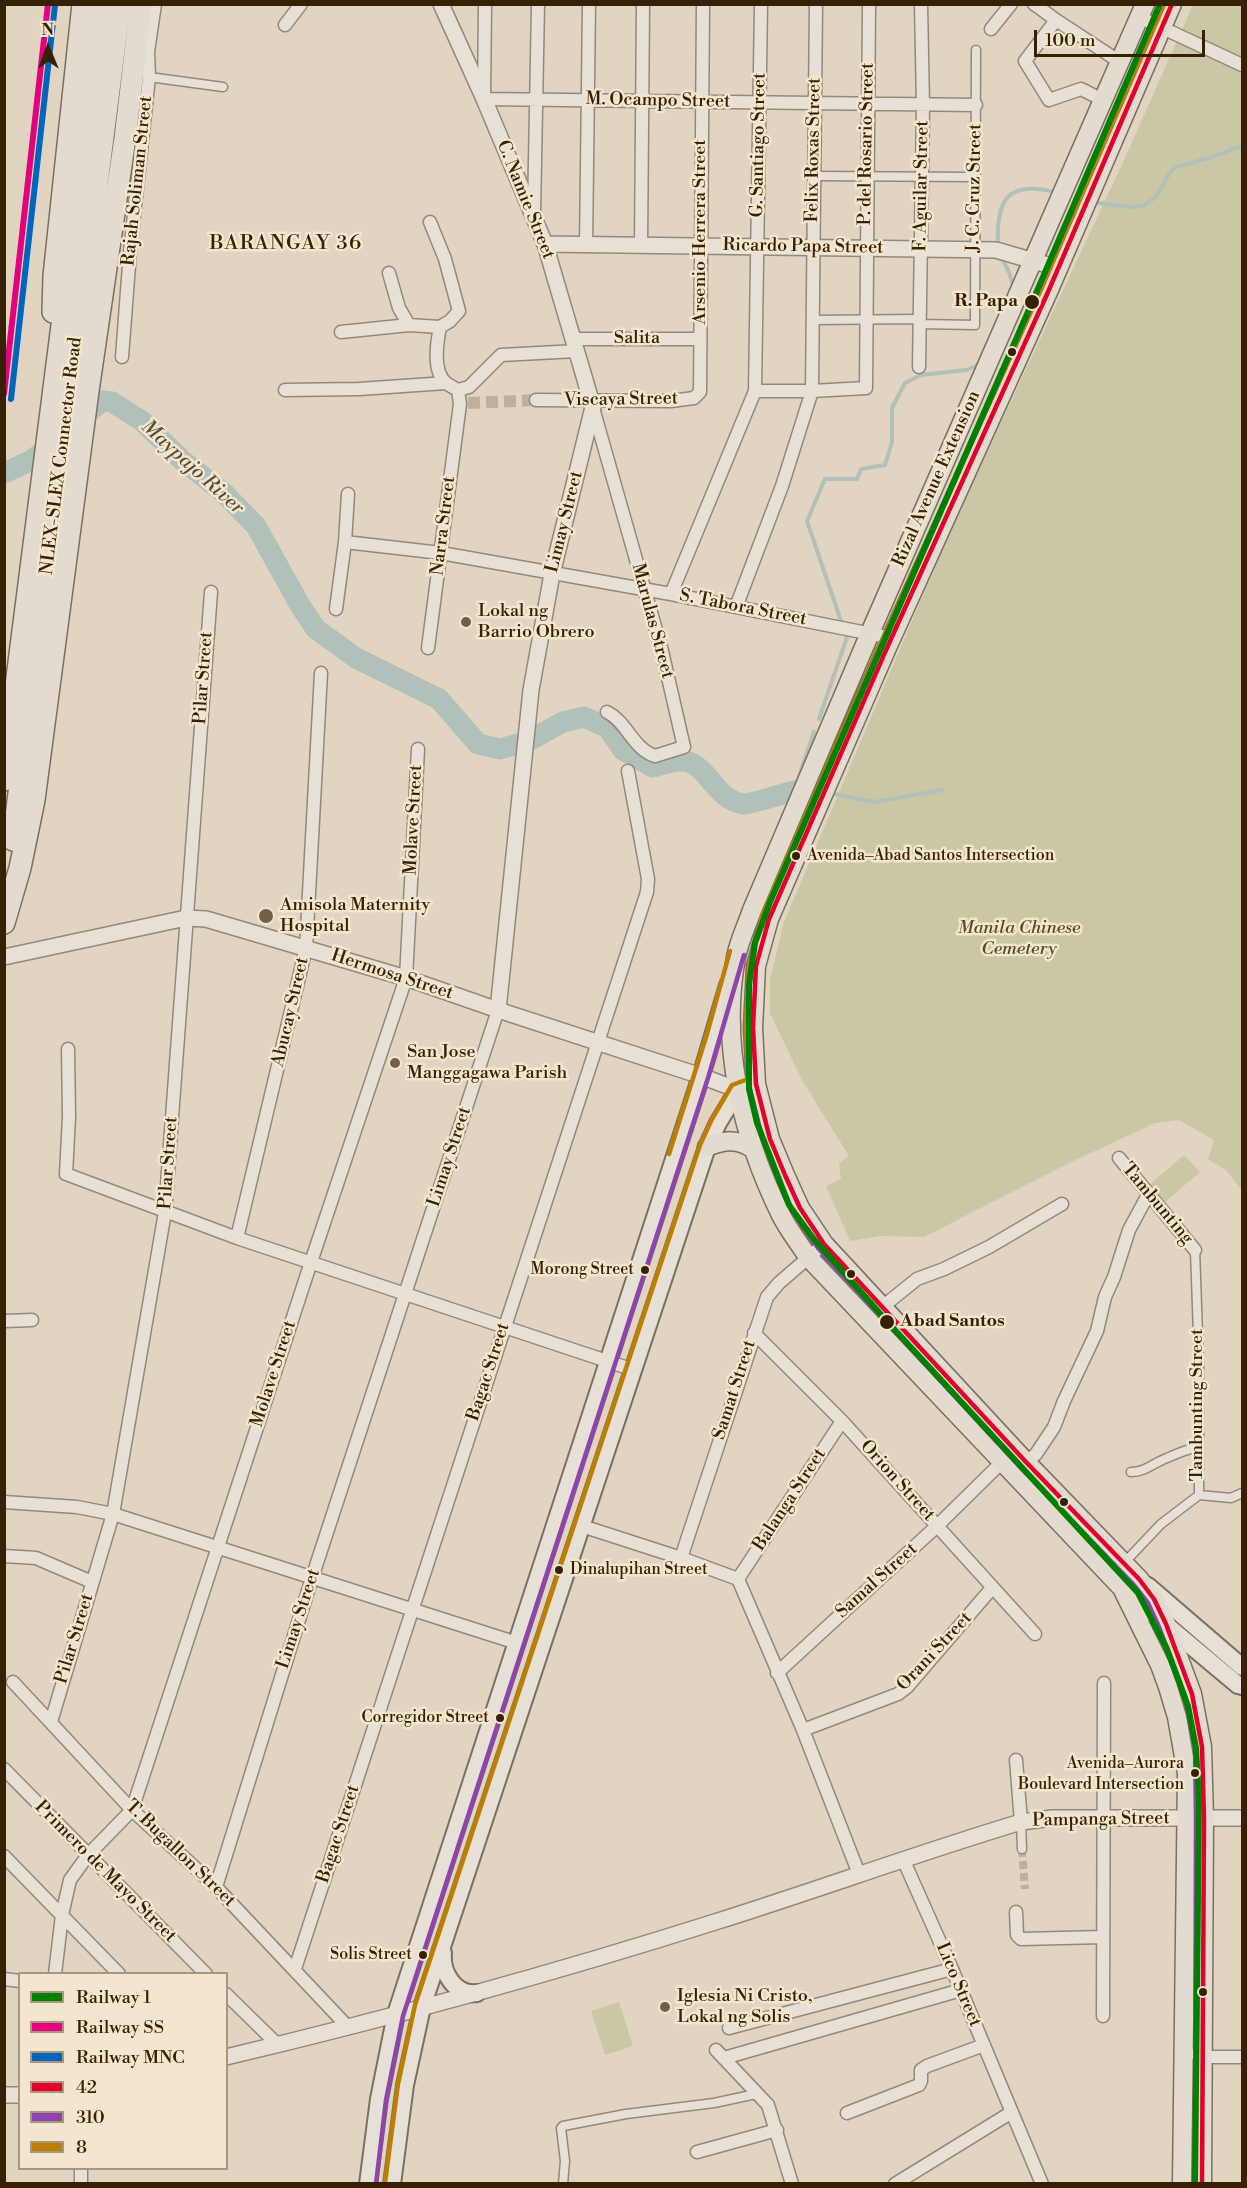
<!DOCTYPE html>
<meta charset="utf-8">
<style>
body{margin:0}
#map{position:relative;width:1247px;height:2188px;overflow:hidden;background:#e1d4c1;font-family:"Libre Bodoni",serif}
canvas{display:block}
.frame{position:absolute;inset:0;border:6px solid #362203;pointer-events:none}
.legend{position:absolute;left:18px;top:1972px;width:210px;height:198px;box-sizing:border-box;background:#f4e5ce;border:2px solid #a8977d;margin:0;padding:8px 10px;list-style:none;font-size:18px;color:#362203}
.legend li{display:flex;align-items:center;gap:12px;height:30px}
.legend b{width:30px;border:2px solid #a8977d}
.north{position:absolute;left:18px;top:18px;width:60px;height:60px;-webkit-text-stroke:4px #f4e5ce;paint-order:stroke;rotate:359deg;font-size:16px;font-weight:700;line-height:24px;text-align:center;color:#362203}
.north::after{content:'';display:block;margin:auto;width:21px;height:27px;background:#362203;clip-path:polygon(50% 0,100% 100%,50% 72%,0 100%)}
.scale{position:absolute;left:1034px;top:30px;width:171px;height:27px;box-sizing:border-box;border:3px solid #362203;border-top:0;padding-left:8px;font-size:18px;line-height:21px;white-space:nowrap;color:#362203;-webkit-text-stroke:4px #f4e5ce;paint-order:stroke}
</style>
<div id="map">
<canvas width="1247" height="2188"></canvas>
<div class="frame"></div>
<ul class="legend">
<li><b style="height:8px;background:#008000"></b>Railway 1</li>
<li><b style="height:8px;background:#e5007d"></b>Railway SS</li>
<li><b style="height:8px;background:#0065bd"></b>Railway MNC</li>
<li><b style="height:8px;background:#e4002b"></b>42</li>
<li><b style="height:8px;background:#8e44ad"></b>310</li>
<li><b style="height:8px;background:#bd7e01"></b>8</li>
</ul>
<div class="north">N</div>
<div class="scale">100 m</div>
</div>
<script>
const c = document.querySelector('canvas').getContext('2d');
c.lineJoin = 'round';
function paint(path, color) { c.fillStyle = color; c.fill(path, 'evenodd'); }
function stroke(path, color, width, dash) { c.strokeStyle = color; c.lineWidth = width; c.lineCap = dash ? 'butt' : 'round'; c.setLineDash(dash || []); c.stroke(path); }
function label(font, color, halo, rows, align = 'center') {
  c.font = font + ' "Libre Bodoni",serif'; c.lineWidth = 5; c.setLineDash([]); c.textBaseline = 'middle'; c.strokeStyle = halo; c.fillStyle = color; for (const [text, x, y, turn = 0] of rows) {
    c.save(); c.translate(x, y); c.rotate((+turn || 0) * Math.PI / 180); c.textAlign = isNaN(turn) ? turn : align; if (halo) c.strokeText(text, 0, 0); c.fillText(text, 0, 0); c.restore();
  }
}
const green = new Path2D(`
 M1193 5H1242V1191L1227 1171 1208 1159 1214 1140 1179 1120 1155 1123 1063 1166 924 1237 881 1236 850 1241 826 1186 841 1179 839 1163 849 1156 802 1080 770 1013V980L784 922 951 529 1125 158Z
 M1184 1155 1200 1172 1163 1204 1147 1187Z
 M619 2002 633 2046 605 2055 591 2011Z`);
const stream = new Path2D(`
 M1098 203 1131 207 1143 206 1156 197 1169 174 1176 167 1212 157 1242 146
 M998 245C996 200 1007 180 1055 192
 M1001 257 1009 272 1013 285
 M842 624 807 521 825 479H857L861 469 885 465 892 442V408L905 383 921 375 966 370 976 366 979 363
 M819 719 847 637 845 631
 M796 785 814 732
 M835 794 874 802 943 790`);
const river = new Path2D(`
 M4 473 30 461 54 444 75 423 102 401 112 402 142 421 183 461 223 492 256 526 301 607 316 629 356 658 439 699 478 744 500 749 521 743
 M530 740 563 722 584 717 608 728 623 750 653 767C663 764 674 760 685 761 708 765 716 801 744 804 752 804 784 793 794 791`);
const pedestrianTunnel = new Path2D(`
 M1022 1849 1025 1889`);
const minorTunnel = new Path2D(`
 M468 403 536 400`);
const pedestrian = new Path2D(`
 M149 77 223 87
 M814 176 975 177
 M813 320 920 319
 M920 324 975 325 976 50
 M1131 1472C1146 1472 1153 1463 1167 1458 1178 1453 1188 1449 1199 1447
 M1199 1495 1231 1498 1242 1493
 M1124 1563 1161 1524 1199 1495V1363L1195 1250
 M1021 1822 1022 1849
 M563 2184 565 2161 561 2128 563 2126 626 2114 714 2103 756 2094`);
const minor = new Path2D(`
 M485 4 484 99 976 105
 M1034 4 1056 20
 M1139 17 1242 65
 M285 25 301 4
 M991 29 1011 4
 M1103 100 1081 89 1049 100 1025 61 1056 20 1120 62
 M534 213 538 4
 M586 245 589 4
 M641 246 643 4
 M389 273 399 308 409 325
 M341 332 409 325 440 327 450 321 459 311 445 259 430 222
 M573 339H700
 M122 357 130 252 149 77 148 52 155 4
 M919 367 923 105 921 4
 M285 390 359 389 446 383
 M458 390 469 387 501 355 577 351
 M755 391H812L866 388 869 4
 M536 400 671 401 694 398 700 392 703 4
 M593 408 662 651 684 747 655 756C633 749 627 722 607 712
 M345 542 441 553 671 594 892 638
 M671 594 755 391 761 4
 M736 607 782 486 812 391 816 4
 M336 609 345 542 348 494
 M428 648 460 404 458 390C454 388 449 385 446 383 432 371 437 342 440 327
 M68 1049 69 1117 66 1174 237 1238 634 1370
 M1119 1158 1195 1250
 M237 1238 306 948 321 673
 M881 1308 917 1279 944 1269 989 1247 1062 1204
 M4 1321 32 1320
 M754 1333 842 1421 1035 1634
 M1022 1466 1036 1454 1054 1427 1064 1401 1097 1331 1105 1297 1114 1277 1129 1230 1149 1193
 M4 1502 77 1507 113 1514 517 1643
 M582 1526 681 1558 738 1579 803 1730 859 1874
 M4 1556 36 1558 92 1582
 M681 1558 767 1297 779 1283 824 1244
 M738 1579 842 1421
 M777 1673 937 1526 1001 1463
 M13 1682 132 1810 216 1887 347 2026
 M51 1722 113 1514 165 1212 211 592
 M803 1730 898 1694 907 1687 992 1588
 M1016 1760 1021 1822
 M4 1769 206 1974
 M4 1856 119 1974
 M903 1859 952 1969 1042 2184
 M216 1887 312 1578 498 1010
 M1016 1912 1017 1935 1021 1939 1103 1937
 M295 1969 647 892 648 879 628 771
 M55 1974 62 1915 70 1880 88 1855 132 1810 311 1262 406 978 418 749
 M4 1979 20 1981
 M226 1994 278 2045
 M1103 2016 1104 1683
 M729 2028 952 1969
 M716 2050 768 2105 792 2184
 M1196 2054 1204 2057H1242
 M724 2058 961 1990
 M847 2113 919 2085 921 2081V2070L927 2066 984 2045
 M697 2152 777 2130
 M81 2184V2168
 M895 2184 1012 2112`);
const tertiary = new Path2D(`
 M441 4 484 99 545 244 593 407 552 574 531 690 498 1010
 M545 244 996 250 1058 268
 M4 957 186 918 206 919 406 978 498 1010 701 1076 738 1090
 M226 2057C391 2018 554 1973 715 1922 817 1890 918 1853 1021 1822L1052 1818H1242
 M4 2095H20`);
const secondary = new Path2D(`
 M1148 1586 1242 1667
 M1122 1588 1238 1685 1242 1686
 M443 1953C441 1972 455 1996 477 1993
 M368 2184 379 2099 396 2014 701 1076 728 985
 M392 2184 405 2085 422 2007 707 1147 718 1123 738 1090 756 1084`);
const primary = new Path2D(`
 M1145 4 870 633 752 910C747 925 739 941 736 957 720 1045 742 1136 781 1215 788 1229 799 1243 808 1257L1122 1588 1160 1665 1168 1687 1177 1717 1187 1774 1182 2184
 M1172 4 1048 292 886 650 769 919 756 966 753 1028 756 1084 770 1139 785 1175 800 1208 824 1244 1026 1462 1139 1579 1154 1599 1166 1624 1192 1694 1202 1747 1204 1818 1202 2184
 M707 1147C724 1140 739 1138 754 1150`);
const motorway = new Path2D(`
 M53 312 54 276 83 4
 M4 780 103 4
 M13 840 120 4
 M4 923 20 868 34 800 88 391 125 138 141 4`);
const bus1 = new Path2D(`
 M1172 4 1048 292 886 650 769 919 756 966 753 1028 756 1084 770 1139 785 1175 800 1208 824 1244 1026 1462 1139 1579 1154 1599 1166 1624 1192 1694 1202 1747 1204 1818 1202 2184`);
const bus2 = new Path2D(`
 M1164 4 1041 289 879 647 762 917 749 966 746 1028 749 1085 763 1141 778 1178 793 1212 818 1248 1020 1467 1133 1584 1148 1603 1159 1627 1185 1696 1195 1748 1196 1818 1195 2184
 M376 2184 386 2100 403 2016 708 1078 744 955`);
const bus3 = new Path2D(`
 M669 1154 707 1034 730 951
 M385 2183 398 2084 415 2005 700 1145 712 1119 732 1085 748 1079 746 1028 749 966 762 916 879 647 1041 289 1164 4`);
const rail1 = new Path2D(`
 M1160 4 1031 305 770 902 755 943 749 985V1089L757 1123 789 1205 813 1238 893 1328 1138 1593 1167 1649 1188 1706 1196 1748 1199 1799 1195 2184`);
const rail2 = new Path2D(`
 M4 394 48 4`);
const rail3 = new Path2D(`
 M11 399 55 5`);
const markers = [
 [1032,302,8,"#362203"],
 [1012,352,5,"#362203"],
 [466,622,6,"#726046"],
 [796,856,5,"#362203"],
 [266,916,8,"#726046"],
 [395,1063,6,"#726046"],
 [645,1270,5,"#362203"],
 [851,1274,5,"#362203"],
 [887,1322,8,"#362203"],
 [1064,1502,5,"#362203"],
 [559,1570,5,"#362203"],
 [500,1718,5,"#362203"],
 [1195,1773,5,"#362203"],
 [423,1955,5,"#362203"],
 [1203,1992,5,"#362203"],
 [665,2007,6,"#726046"]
];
const busNames = [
 ["Avenida–Abad Santos Intersection",807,856,"left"],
 ["Morong Street",634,1270],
 ["Dinalupihan Street",570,1570,"left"],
 ["Corregidor Street",489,1718],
 ["Avenida–Aurora",1184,1764],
 ["Boulevard Intersection",1184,1785],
 ["Solis Street",412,1955]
];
const streetNames = [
 ["M. Ocampo Street",658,101,1],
 ["P. del Rosario Street",867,144,-89],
 ["G. Santiago Street",759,145,-89],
 ["Felix Roxas Street",814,150,-89],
 ["Rajah Soliman Street",138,181,-84],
 ["F. Aguilar Street",922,186,-89],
 ["J. C. Cruz Street",975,188,-89],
 ["C. Namie Street",525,200,68],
 ["Arsenio Herrera Street",701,232,-90],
 ["Ricardo Papa Street",803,247,1],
 ["Salita",637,339],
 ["Viscaya Street",621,400,-1],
 ["NLEX-SLEX Connector Road",62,456,-83],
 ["Rizal Avenue Extension",937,479,-66],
 ["Limay Street",565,522,-76],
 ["Narra Street",444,526,-83],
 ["S. Tabora Street",743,608,11],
 ["Marulas Street",652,621,75],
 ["Pilar Street",204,678,-86],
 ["Molave Street",414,820,-87],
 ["Hermosa Street",392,975,18],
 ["Abucay Street",291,1012,-77],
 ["Limay Street",450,1157,-72],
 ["Pilar Street",169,1163,-86],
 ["Tambunting",1157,1204,50],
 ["Bagac Street",489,1372,-72],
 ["Molave Street",274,1374,-72],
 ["Samat Street",735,1390,-72],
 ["Tambunting Street",1198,1405,-90],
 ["Orion Street",897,1481,48],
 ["Balanga Street",790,1500,-57],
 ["Samal Street",877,1581,-42],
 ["Limay Street",299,1619,-72],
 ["Pilar Street",75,1639,-73],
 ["Orani Street",935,1652,-47],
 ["Pampanga Street",1101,1820,-1],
 ["Bagac Street",339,1834,-72],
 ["T. Bugallon Street",180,1854,44],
 ["Primero de Mayo Street",105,1872,45],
 ["Lico Street",958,1985,67]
];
const stopNames = [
 ["R. Papa",1018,302],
 ["Abad Santos",900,1322,"left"]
];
const poiNames = [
 ["Lokal ng",478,612],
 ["Barrio Obrero",478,633],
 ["Amisola Maternity",280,906],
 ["Hospital",280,927],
 ["San Jose",407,1053],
 ["Manggagawa Parish",407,1074],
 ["Iglesia Ni Cristo,",677,1997],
 ["Lokal ng Solis",677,2018]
];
const parkNames = [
 ["Manila Chinese",1019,929],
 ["Cemetery",1019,950]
];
const neighbourhoodNames = [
 ["BARANGAY 36",286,244]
];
const waterNames = [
 ["Maypajo River",192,468,42]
];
paint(green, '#cac8a4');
stroke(stream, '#b1c0b9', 4);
stroke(river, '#b1c0b9', 21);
stroke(pedestrianTunnel, '#bfb09b', 8, [8, 4]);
stroke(minorTunnel, '#bfb09b', 12, [12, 6]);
stroke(pedestrian, '#93897a', 11);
stroke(minor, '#93897a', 15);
stroke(tertiary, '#93897a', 18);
stroke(secondary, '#7a7062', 20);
stroke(primary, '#7a7062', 21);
stroke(motorway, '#7a7062', 24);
stroke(pedestrian, '#e7e0d6', 8);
stroke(minor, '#e7e0d6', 12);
stroke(tertiary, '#e7e0d6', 15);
stroke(secondary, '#e7e0d6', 16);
stroke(primary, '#e3dbd0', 18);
stroke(motorway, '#e3dbd0', 21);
stroke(bus1, '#e4002b', 4.5);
stroke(bus2, '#8e44ad', 4.5);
stroke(bus3, '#bd7e01', 4.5);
stroke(rail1, '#008000', 6);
stroke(rail2, '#e5007d', 6);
stroke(rail3, '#0065bd', 6);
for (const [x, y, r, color] of markers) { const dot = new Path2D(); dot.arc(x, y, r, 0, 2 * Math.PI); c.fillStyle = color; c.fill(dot); stroke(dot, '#f4e5ce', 2); }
label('16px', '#362203', '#f4e5ce', busNames, 'right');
label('18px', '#362203', '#f4e5ce', streetNames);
label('bold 18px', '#362203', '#f4e5ce', stopNames, 'right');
label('18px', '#362203', '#f4e5ce', poiNames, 'left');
label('italic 18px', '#564926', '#f4e5ce', parkNames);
c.letterSpacing = '1.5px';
label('20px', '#362203', '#f4e5ce', neighbourhoodNames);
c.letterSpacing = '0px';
label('italic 20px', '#554f39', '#f4e5ce', waterNames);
</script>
